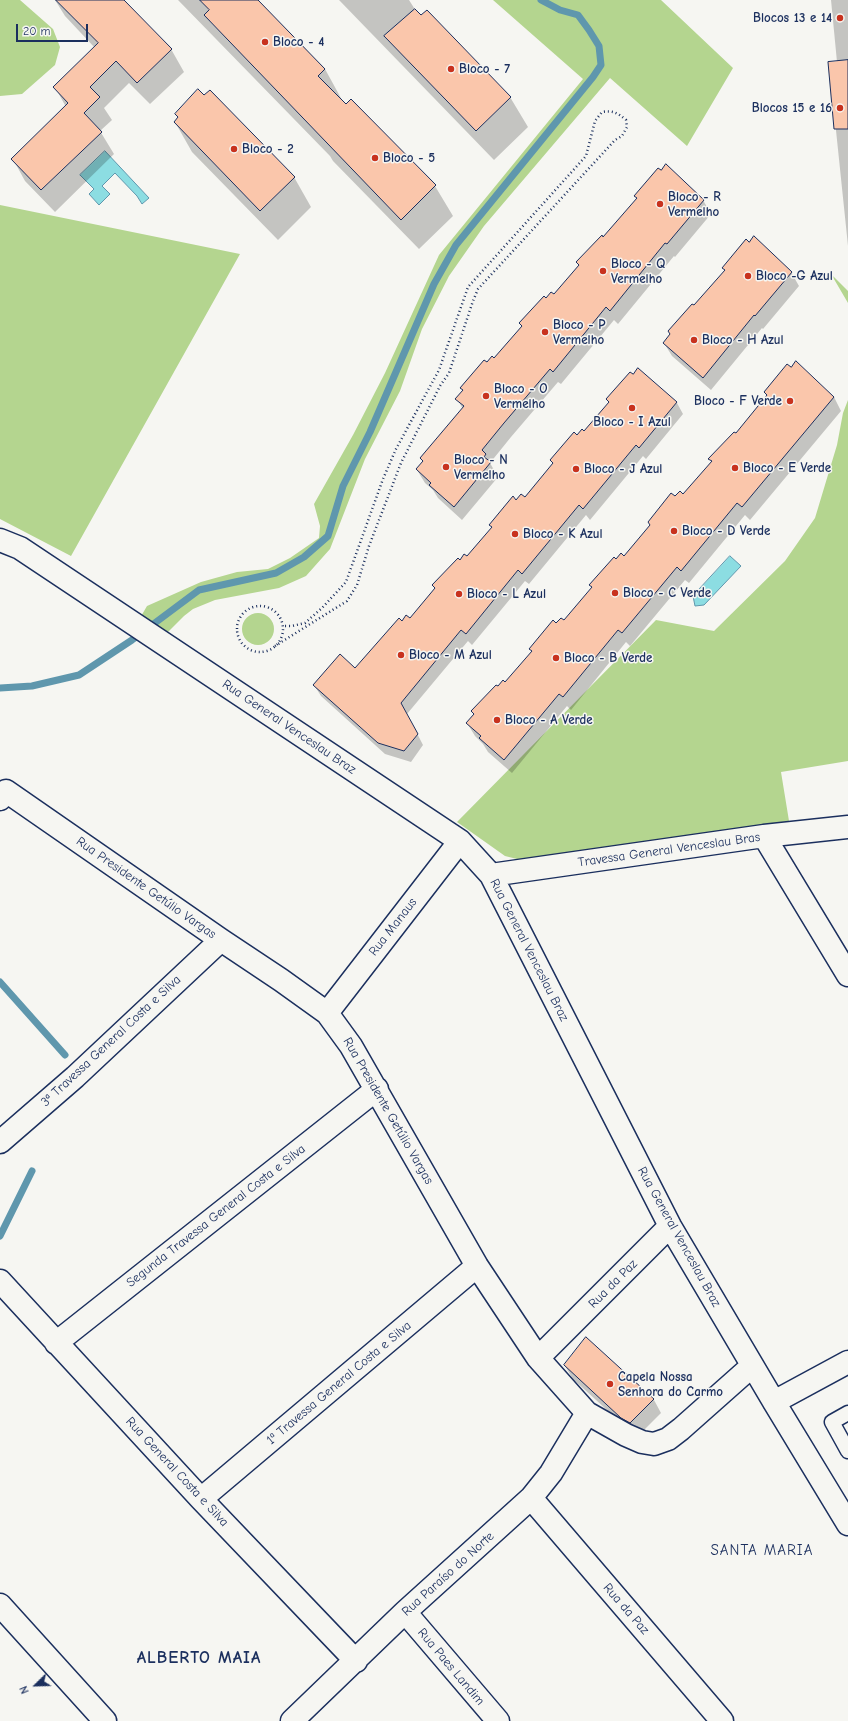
<!DOCTYPE html>
<meta charset="utf-8">
<style>
body{margin:0}
#map{position:relative;width:848px;height:1721px;overflow:hidden;background:#f6f6f2;font-family:"Comic Neue",sans-serif}
canvas{display:block}
.north{position:absolute;left:16px;top:1665px;width:40px;height:40px;-webkit-text-stroke:3px #f6f6f2;paint-order:stroke;rotate:247deg;font-size:11px;font-weight:700;line-height:16px;text-align:center;color:#1b2f5e}
.north::after{content:'';display:block;margin:auto;width:14px;height:18px;background:#1b2f5e;clip-path:polygon(50% 0,100% 100%,50% 72%,0 100%)}
.scale{position:absolute;left:16px;top:24px;width:72px;height:18px;box-sizing:border-box;border:2px solid #1b2f5e;border-top:0;padding-left:5px;font-size:12px;line-height:14px;white-space:nowrap;color:#1b2f5e;-webkit-text-stroke:3px #f6f6f2;paint-order:stroke}
</style>
<div id="map">
<canvas width="848" height="1721"></canvas>
<div class="north">N</div>
<div class="scale">20 m</div>
</div>
<script>
const c = document.querySelector('canvas').getContext('2d');
c.lineJoin = 'round';
function paint(path, color) { c.fillStyle = color; c.fill(path, 'evenodd'); }
function stroke(path, color, width, dash) { c.strokeStyle = color; c.lineWidth = width; c.lineCap = dash ? 'butt' : 'round'; c.setLineDash(dash || []); c.stroke(path); }
function label(font, color, halo, rows, align = 'center') {
  c.font = font + ' "Comic Neue",sans-serif'; c.lineWidth = 3; c.setLineDash([]); c.textBaseline = 'middle'; c.strokeStyle = halo; c.fillStyle = color; for (const [text, x, y, turn = 0] of rows) {
    c.save(); c.translate(x, y); c.rotate((+turn || 0) * Math.PI / 180); c.textAlign = isNaN(turn) ? turn : align; if (halo) c.strokeText(text, 0, 0); c.fillText(text, 0, 0); c.restore();
  }
}
const green = new Path2D(`
 M0 0H20L53 29 60 47 55 65 22 94 0 96Z
 M493 0H661L733 68 687 146 610 78 484 226 449 276 422 329 400 391 365 459 330 549 306 576 279 588 215 600 193 609 184 616 166 634 140 618 147 606 201 582 237 572 268 569 290 558 319 538 320 526 314 504 353 435 385 373 439 255 583 79Z
 M0 205 240 254 71 556 0 519Z
 M831 274 848 291V303Z
 M848 400V761L781 772 789 821 533 863 505 856 457 822 656 620 714 631 785 561 815 518 837 445 843 413Z
 M242 629a16 16 0 1 1 32 0a16 16 0 1 1-32 0Z`);
const water = new Path2D(`
 M105 151 149 198 142 204 137 196 115 173 102 186 110 194 99 205 89 194 94 189 80 175Z
 M730 556 741 566 704 605 695 606 693 596Z`);
const shadow = new Path2D(`
 M55 0H123L171 49 184 72 150 104 129 83 104 108 112 120 100 131 114 154 55 212 25 181 13 159 66 107 55 87 95 48 65 16Z
 M178 0H257L325 69 342 100H341L346 105 351 100 435 186 453 216 419 249 333 161 330 156Z
 M339 0H409L416 11 510 97 528 127 494 160Z
 M831 0H848V246L829 63 837 62Z
 M176 114 294 177 311 207 278 240 192 152 175 122 179 118Z
 M635 196 703 200 711 214 675 257 674 256 618 324 614 320 561 384 558 382 511 437 490 463 498 477 462 520 438 498 433 490 425 483 417 470 463 409 457 399 463 391 461 388 487 363 494 360 547 299 554 295 580 266 577 262 604 238 637 199Z
 M723 268 791 272 799 286 763 329 762 328 711 390 672 356 664 343 725 271Z
 M638 370 677 403 683 414 646 459 643 456 590 520 586 515 529 584 525 581 472 645 468 641 407 714 423 745 411 762 385 754 321 696 314 685 355 669 402 622 410 619 460 561 467 558 492 528 490 525 516 501 525 498 553 464 552 461 577 436 584 432 609 403 607 399Z
 M765 393 834 397 841 411 750 520 745 515 689 583 685 580 630 646 626 642 571 710 567 706 512 773 488 752 483 744 475 736 467 723 474 715 472 712 498 688 505 684 533 653 530 649 556 624 564 621 592 588 590 585 616 561 624 557 675 498 683 495 712 463 710 459 736 435 767 396Z
 M586 1338 654 1400 661 1413 638 1436 630 1431 573 1379 565 1366Z`);
const stream = new Path2D(`
 M0 688 32 686 79 675 132 640 199 590 276 573 304 557 328 536 343 486 370 432 434 284 456 245 593 77 601 65 599 46 589 30 578 15 560 10 541 0
 M0 982 65 1055
 M0 1236 32 1171`);
const building = new Path2D(`
 M56 0H124L172 49 137 83 116 61 90 87 100 97 84 113 102 132 41 190 11 159 68 103 53 87 98 43Z
 M200 0H258L325 69 318 76 346 104 351 99 436 185 401 220 204 15 209 10Z
 M415 9 421 15 427 10 511 97 476 131 384 36Z
 M848 60V129H834L828 62Z
 M198 89 204 95 210 90 295 177 260 211 174 122 178 117 175 114Z
 M666 164 704 200 667 244 665 243 610 311 606 307 553 372 550 369 504 423 482 450 486 454 484 457 491 462 454 507 429 485 431 483 416 469 423 461 420 458 464 406 455 399 463 390 460 388 484 360 487 362 492 356 494 358 522 326 519 323 544 296 546 298 551 292 554 294 579 265 576 262 602 235 603 237 637 198 634 196 658 168 661 170Z
 M754 236 792 272 755 316 754 315 703 378 663 343 670 334 668 331 692 304 694 305 725 270 722 268 746 239 749 242Z
 M796 361 834 397 742 507 737 503 681 571 677 567 622 633 618 630 563 697 559 694 504 760 479 738 481 736 466 723 474 714 471 711 496 685 498 686 503 680 505 682 532 651 529 649 553 620 556 623 561 618 564 620 592 587 589 585 614 557 616 559 621 553 624 556 650 525 648 522 671 493 675 496 680 491 683 494 712 461 708 459 734 432 736 433 767 395 764 392 787 364 791 367Z
 M638 368 677 402 639 448 636 445 583 509 579 505 522 574 518 570 466 634 461 630 401 703 418 734 404 751 378 743 313 685 340 654 355 668 399 618 402 621 406 615 410 618 435 588 432 585 458 558 460 560 464 554 467 556 492 527 489 525 513 496 516 500 521 494 525 497 553 463 550 460 574 432 577 435 582 429 584 431 609 402 606 399 630 372 633 374Z
 M586 1337 654 1399 630 1423 621 1418 564 1365Z`);
const path = new Path2D(`
 M237 629a23 23 0 1 1 46 0a23 23 0 1 1-46 0Z
 M275 646 347 601 357 585 369 546 401 463 440 386 449 373 473 301 478 289 615 140 622 136 627 127 626 120C618 113 612 110 602 112L595 121 586 156 468 287 439 370 396 449 383 479 346 582 322 608 305 623 292 626H283`);
const lane = new Path2D(`
 M848 1413 832 1422 848 1451`);
const street = new Path2D(`
 M0 540 20 548 460 841 491 875 670 1226 774 1402 848 1524
 M0 799 6 791 221 940 281 980 327 1013 351 1046 477 1266 538 1358 587 1413 626 1435 642 1442 654 1444 668 1439 681 1429 752 1366
 M764 836 848 975
 M491 875 764 836 848 827
 M327 1013 460 841
 M0 1142 75 1077 221 940
 M0 1281 201 1499 356 1661
 M56 1343 377 1089
 M538 1358 670 1226
 M774 1402 848 1362
 M531 1498 722 1721
 M201 1499 477 1266
 M0 1605 105 1721
 M405 1612 498 1721
 M292 1721 405 1612 531 1498 551 1473 587 1413`);
const markers = [
 [840,18,4,"#c8321e"],
 [265,42,4,"#c8321e"],
 [451,69,4,"#c8321e"],
 [840,108,4,"#c8321e"],
 [234,149,4,"#c8321e"],
 [375,158,4,"#c8321e"],
 [660,204,4,"#c8321e"],
 [603,271,4,"#c8321e"],
 [748,276,4,"#c8321e"],
 [545,332,4,"#c8321e"],
 [694,340,4,"#c8321e"],
 [486,396,4,"#c8321e"],
 [790,401,4,"#c8321e"],
 [632,408,4,"#c8321e"],
 [446,467,4,"#c8321e"],
 [735,468,4,"#c8321e"],
 [576,469,4,"#c8321e"],
 [674,531,4,"#c8321e"],
 [515,534,4,"#c8321e"],
 [615,593,4,"#c8321e"],
 [459,594,4,"#c8321e"],
 [401,655,4,"#c8321e"],
 [556,658,4,"#c8321e"],
 [497,720,4,"#c8321e"],
 [610,1384,4,"#c8321e"]
];
const poiNames = [
 ["Blocos 13 e 14",832,18,"right"],
 ["Bloco - 4",273,42],
 ["Bloco - 7",459,69],
 ["Blocos 15 e 16",832,108,"right"],
 ["Bloco - 2",242,149],
 ["Bloco - 5",383,158],
 ["Bloco - R",668,197],
 ["Vermelho",668,212],
 ["Bloco - Q",611,264],
 ["Vermelho",611,279],
 ["Bloco -G Azul",756,276],
 ["Bloco - P",553,325],
 ["Vermelho",553,340],
 ["Bloco - H Azul",702,340],
 ["Bloco - O",494,389],
 ["Vermelho",494,404],
 ["Bloco - F Verde",782,401,"right"],
 ["Bloco - I Azul",632,422,"center"],
 ["Bloco - N",454,460],
 ["Vermelho",454,475],
 ["Bloco - E Verde",743,468],
 ["Bloco - J Azul",584,469],
 ["Bloco - D Verde",682,531],
 ["Bloco - K Azul",523,534],
 ["Bloco - C Verde",623,593],
 ["Bloco - L Azul",467,594],
 ["Bloco - M Azul",409,655],
 ["Bloco - B Verde",564,658],
 ["Bloco - A Verde",505,720],
 ["Capela Nossa",618,1377],
 ["Senhora do Carmo",618,1392]
];
const streetNames = [
 ["Rua General Venceslau Braz",289,727,34],
 ["Travessa General Venceslau Bras",669,850,-8],
 ["Rua Presidente Getúlio Vargas",146,888,35],
 ["Rua Manaus",393,927,-52],
 ["Rua General Venceslau Braz",529,950,63],
 ["3ª Travessa General Costa e Silva",111,1041,-43],
 ["Rua Presidente Getúlio Vargas",388,1111,60],
 ["Segunda Travessa General Costa e Silva",216,1216,-38],
 ["Rua General Venceslau Braz",679,1237,61],
 ["Rua da Paz",613,1284,-45],
 ["1ª Travessa General Costa e Silva",339,1383,-40],
 ["Rua General Costa e Silva",177,1472,47],
 ["Rua Paraíso do Norte",448,1574,-42],
 ["Rua da Paz",626,1609,49],
 ["Rua Paes Landim",451,1667,50]
];
const quarterNames = [
 ["SANTA MARIA",762,1551]
];
const districtNames = [
 ["ALBERTO MAIA",199,1658]
];
paint(green, '#b4d58f');
paint(water, '#8cdde2');
stroke(water, '#5f97ad', 1);
paint(shadow, '#0003');
stroke(stream, '#5f97ad', 7);
paint(building, '#fac6ab');
stroke(building, '#1b2f5e', 1);
stroke(lane, '#1b2f5e', 17);
stroke(street, '#1b2f5e', 25);
stroke(path, '#1b2f5e', 2.5, [1, 3]);
stroke(lane, '#f6f6f2', 14);
stroke(street, '#f6f6f2', 22);
for (const [x, y, r, color] of markers) { const dot = new Path2D(); dot.arc(x, y, r, 0, 2 * Math.PI); c.fillStyle = color; c.fill(dot); stroke(dot, '#f6f6f2', 1.5); }
label('bold 13px', '#1b2f5e', '#f6f6f2', poiNames, 'left');
label('13px', '#1b2f5e', '#f6f6f2', streetNames);
c.letterSpacing = '1px';
label('15px', '#1b2f5e', '#f6f6f2', quarterNames);
c.letterSpacing = '0px';
c.letterSpacing = '1px';
label('bold 17px', '#1b2f5e', '#f6f6f2', districtNames);
c.letterSpacing = '0px';
</script>
